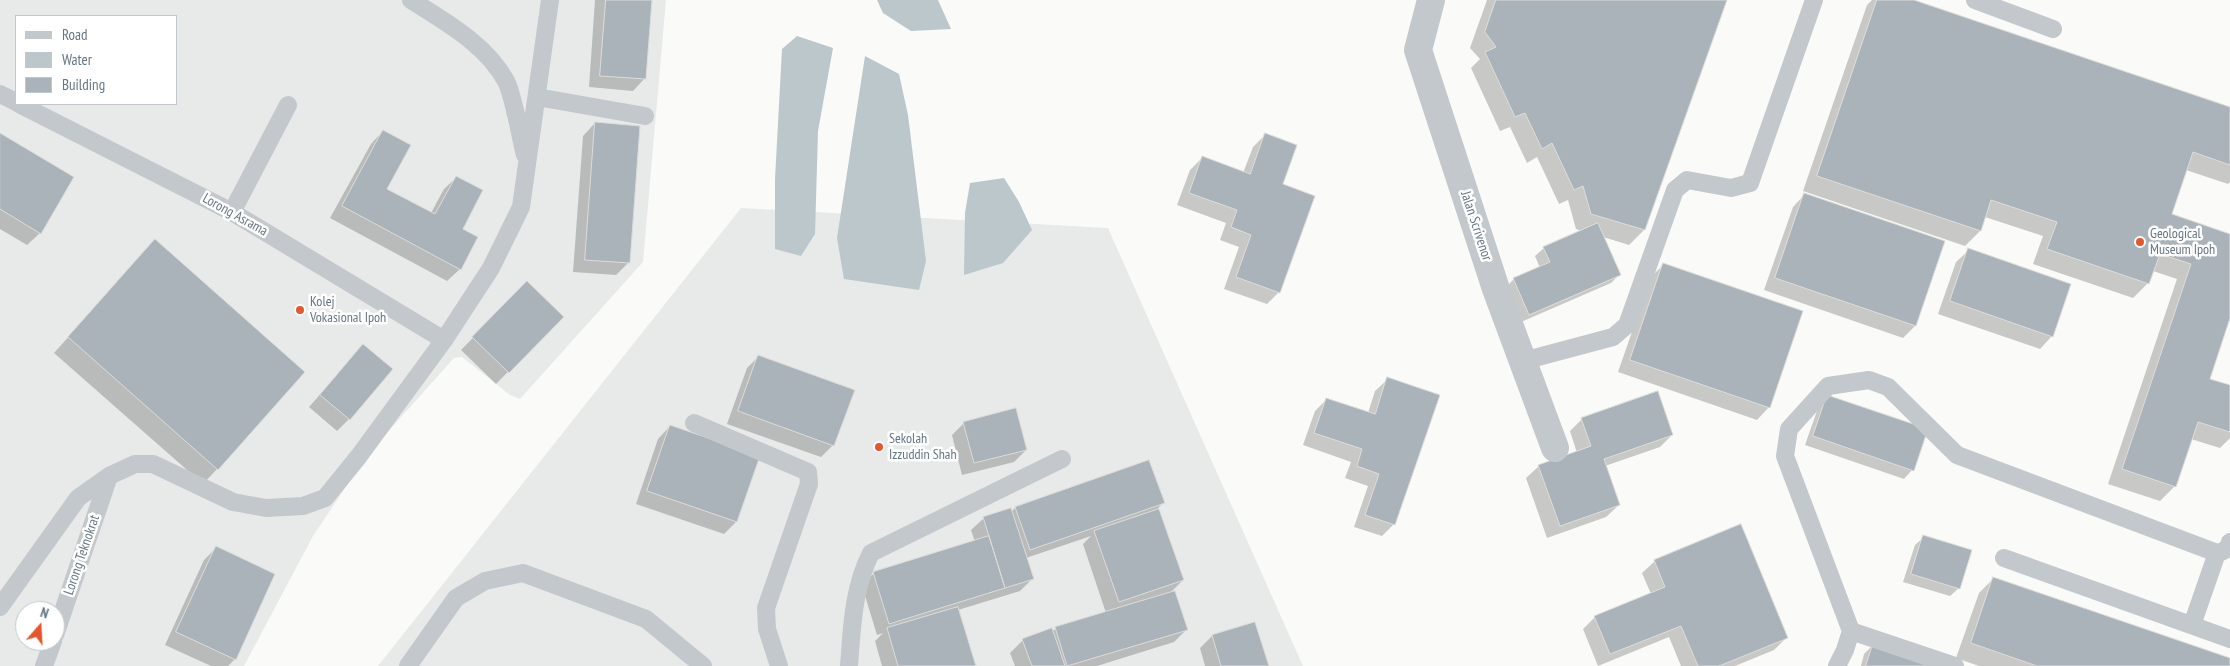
<!DOCTYPE html>
<style>
body{margin:0}
#map{position:relative;width:2230px;height:666px;overflow:hidden;background:#fafaf8;font-family:"PT Sans Narrow",sans-serif}
canvas{display:block}
.legend{position:absolute;left:15px;top:15px;width:162px;height:90px;box-sizing:border-box;background:#fff;border:1px solid #c1c8cd;margin:0;padding:6px 9px;list-style:none;font-size:15px;color:#657683}
.legend li{display:flex;align-items:center;gap:10px;height:25px}
.legend b{width:25px;border:1px solid #c1c8cd}
.north{position:absolute;left:15px;top:601px;width:50px;height:50px;box-sizing:border-box;background:#fff;border:1px solid #c1c8cd;border-radius:50%;rotate:19deg;font-size:14px;font-weight:700;line-height:20px;text-align:center;color:#657683}
.north::after{content:'';display:block;margin:auto;width:18px;height:22px;background:#e4572e;clip-path:polygon(50% 0,100% 100%,50% 72%,0 100%)}
</style>
<div id="map">
<canvas width="2230" height="666"></canvas>
<ul class="legend">
<li><b style="height:6px;background:#c3c8cc"></b>Road</li>
<li><b style="height:14px;background:#bbc7cb"></b>Water</li>
<li><b style="height:14px;background:#aab3b9"></b>Building</li>
</ul>
<div class="north">N</div>
</div>
<script>
const c = document.querySelector('canvas').getContext('2d');
c.lineJoin = 'round';
function paint(path, color) { c.fillStyle = color; c.fill(path, 'evenodd'); }
function stroke(path, color, width, dash) { c.strokeStyle = color; c.lineWidth = width; c.lineCap = dash ? 'butt' : 'round'; c.setLineDash(dash || []); c.stroke(path); }
function label(font, color, halo, rows, align = 'center') {
  c.font = font + ' "PT Sans Narrow",sans-serif'; c.lineWidth = 5; c.setLineDash([]); c.textBaseline = 'middle'; c.strokeStyle = halo; c.fillStyle = color; for (const [text, x, y, turn = 0] of rows) {
    c.save(); c.translate(x, y); c.rotate((+turn || 0) * Math.PI / 180); c.textAlign = isNaN(turn) ? turn : align; if (halo) c.strokeText(text, 0, 0); c.fillText(text, 0, 0); c.restore();
  }
}
const built = new Path2D(`
 M0 0H666L643 262 520 399 510 395 462 357 454 358 368 454 313 536 244 666H0ZM16 16H176V104H16ZM25 611H55V641H25Z
 M741 208 1108 228 1303 666H378Z`);
const water = new Path2D(`
 M877 0H938L951 29 911 31 883 13Z
 M797 36 833 48 818 131 815 234 801 256 775 249V179L782 49Z
 M865 56 899 74 908 115 926 261 919 290 844 279 837 238Z
 M1004 178 1019 202 1032 230 1003 263 964 275 965 213 970 183Z`);
const shadow = new Path2D(`
 M595 0H651L645 78 633 91 589 87Z
 M1487 0H1725L1644 230 1629 245 1603 237 1619 275 1611 283 1521 322 1505 288 1514 279 1540 268 1535 256 1544 248 1582 231 1576 229 1568 200 1559 204 1537 157 1527 163 1510 127 1500 131 1471 68 1480 59 1470 48Z
 M1872 0H1910L2230 108V182L2228 184 2186 170 2170 215 2230 236V315L2208 379 2230 387V438L2220 448 2191 439 2175 486 2160 501 2108 484 2177 279 2153 271 2148 283 2133 298 2033 264 2043 236 1985 217 1980 231 1965 246 1803 191 1867 5Z
 M595 123 628 263 616 275 573 272 583 136Z
 M383 131 386 189 431 213 444 189 457 177 461 229 460 269 447 281 330 218 371 144Z
 M0 135 40 233 27 245 0 229Z
 M1265 135 1282 185 1279 292 1267 304 1224 289 1239 247 1220 240 1226 223 1177 205 1190 170 1202 158 1243 173 1253 147Z
 M1805 194 1944 242 1915 326 1903 338 1764 290 1793 207Z
 M155 241 217 469 203 484 54 353Z
 M1969 250 2052 336 2040 349 1938 314 1956 262Z
 M1664 264 1769 407 1757 420 1618 372 1651 277Z
 M527 283 562 317 496 384 461 350Z
 M363 346 349 419 337 431 309 407Z
 M759 356 833 445 821 457 727 424 747 368Z
 M1388 379 1394 524 1382 536 1354 527 1368 486 1345 478 1351 462 1303 445 1315 411 1327 399 1368 413 1375 391Z
 M1828 396 1912 470 1904 479 1805 445 1819 405Z
 M1582 419 1672 435 1660 447 1605 466 1619 505 1606 517 1547 538 1526 478 1539 466 1577 453 1570 431Z
 M964 423 1026 450 1014 462 962 475 952 435Z
 M670 426 759 457 736 522 724 534 636 504 658 439Z
 M1163 503 1158 508 1183 580 1169 594 1186 630 1174 642 1097 666H1015L1010 653 1023 640 1106 613 1083 544 1091 536 1026 558 1032 579 1020 591 958 610 975 666H882L875 641 883 633 877 635 862 586 874 573 975 542 971 530 984 518 1011 512 1015 508Z
 M1924 537 1959 588 1950 596 1903 582 1915 545Z
 M216 548 235 659 228 666H211L165 645 204 560Z
 M1655 561 1786 638 1774 650 1735 666H1681L1669 637 1598 666 1583 629 1595 617 1651 594 1642 573Z
 M1994 578 2230 659V666H1979L1956 658 1979 593Z
 M1254 623 1267 666H1205L1200 648 1212 636Z
 M1873 645 1939 666H1861L1864 654Z`);
const building = new Path2D(`
 M606 0H652L646 79 600 76Z
 M1496 0H1727L1645 230 1591 214 1583 186 1574 190 1552 143 1542 149 1525 113 1515 117 1485 52 1496 47 1485 32Z
 M1877 0H1914L2230 107V165L2193 152 2172 214 2230 234V318L2210 379 2230 385V432L2198 422 2176 487 2122 469 2191 264 2160 254 2149 284 2047 249 2057 222 1991 200 1981 231 1817 176Z
 M595 122 640 126 630 263 585 260Z
 M383 130 411 145 387 189 435 214 456 176 483 190 463 229 478 237 461 270 342 206Z
 M0 133 74 177 41 234 0 209Z
 M1265 133 1297 145 1283 184 1315 196 1280 293 1236 277 1251 235 1231 227 1237 210 1189 193 1202 156 1250 174Z
 M1804 193 1945 241 1916 326 1775 278Z
 M1598 223 1621 275 1529 315 1513 278 1550 262 1543 247Z
 M155 239 305 372 218 470 68 337Z
 M1968 248 2071 284 2053 337 1950 301Z
 M1663 263 1803 311 1770 408 1630 360Z
 M527 281 564 317 509 373 472 337Z
 M363 344 393 369 350 420 320 395Z
 M758 355 855 390 834 446 738 411Z
 M1387 377 1440 395 1395 525 1365 515 1379 474 1357 466 1362 449 1314 433 1326 398 1375 414Z
 M1658 391 1673 435 1604 459 1620 505 1560 526 1538 465 1591 446 1581 418Z
 M1827 395 1928 429 1914 471 1813 436Z
 M1016 408 1027 450 974 463 963 422Z
 M670 425 760 456 737 522 647 491Z
 M1149 460 1165 503 1030 550 1015 507Z
 M1011 508 1034 579 1005 588 983 517Z
 M1159 509 1184 580 1119 602 1094 531Z
 M1741 524 1788 638 1719 666H1698L1681 626 1610 654 1594 616 1665 587 1654 560Z
 M1923 535 1972 550 1960 589 1911 574Z
 M989 536 1005 588 889 624 873 572Z
 M216 546 275 574 236 660 176 632Z
 M1993 577 2230 658V666H2037L1971 643Z
 M1175 591 1188 630 1067 666 1055 627Z
 M958 607 976 666H898L887 628Z
 M1255 622 1269 666H1221L1212 635Z
 M1052 628 1065 666H1032L1022 639Z
 M1873 644 1943 666H1866Z`);
const lane = new Path2D(`
 M411 0C445 22 486 44 506 81 514 97 520 136 525 155
 M1975 0 2053 29
 M0 94 16 102
 M537 97 645 116
 M19 104 232 212 444 340
 M232 212 288 105
 M1523 361 1613 337 1627 325 1675 190 1687 180 1731 188 1750 183 1814 0
 M694 423 808 472 809 484 766 608 767 629 779 666
 M2004 558 2230 639
 M0 607 78 498 109 476 135 464H153L233 502 266 508 303 506 325 498 359 456 444 340 491 268 521 207 550 0
 M2192 625 2217 553
 M1851 631 1955 666
 M55 635 109 476
 M44 666 53 641
 M408 666 456 598 485 581 523 573 646 619 703 666
 M849 666C852 627 853 588 871 553L1062 459
 M1837 666 1845 650 1851 631 1785 456 1789 429 1828 386 1869 380 1888 387 1957 455 2217 553C2224 552 2228 549 2230 542`);
const street = new Path2D(`
 M1431 0 1418 50 1496 289 1555 448`);
const markers = [
 [2140,242,5,"#e4572e"],
 [300,310,5,"#e4572e"],
 [879,447,5,"#e4572e"]
];
const streetNames = [
 ["Lorong Asrama",235,215,29],
 ["Jalan Scrivenor",1476,226,72],
 ["Lorong Teknokrat",82,555,-71]
];
const poiNames = [
 ["Geological",2150,234],
 ["Museum Ipoh",2150,250],
 ["Kolej",310,302],
 ["Vokasional Ipoh",310,318],
 ["Sekolah",889,439],
 ["Izzuddin Shah",889,455]
];
paint(built, '#e8e9e9');
paint(water, '#bbc7cb');
paint(shadow, '#0003');
paint(building, '#aab3b9');
stroke(building, '#dcdcda', 1);
stroke(lane, '#c3c8cc', 18);
stroke(street, '#c3c8cc', 28);
for (const [x, y, r, color] of markers) { const dot = new Path2D(); dot.arc(x, y, r, 0, 2 * Math.PI); c.fillStyle = color; c.fill(dot); stroke(dot, '#fff', 2); }
label('14px', '#657683', '#fff', streetNames);
label('14px', '#657683', '#fff', poiNames, 'left');
</script>
